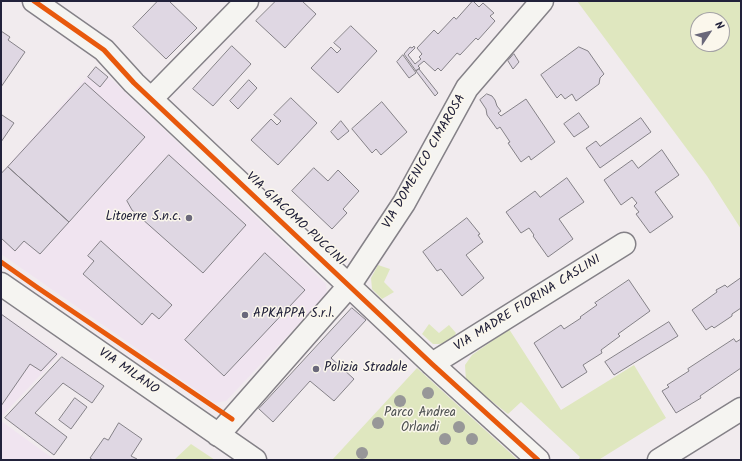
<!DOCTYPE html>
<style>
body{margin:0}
#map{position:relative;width:742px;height:461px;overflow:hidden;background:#f1ebee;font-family:Kalam,sans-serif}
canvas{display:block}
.frame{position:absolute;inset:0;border:2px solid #22223b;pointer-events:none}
.north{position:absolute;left:690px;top:12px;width:40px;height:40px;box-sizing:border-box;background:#fbf7ec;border:1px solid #a4a2a5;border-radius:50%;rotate:55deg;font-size:11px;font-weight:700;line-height:16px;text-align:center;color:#22223b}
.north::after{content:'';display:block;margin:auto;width:14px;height:18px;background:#6a687a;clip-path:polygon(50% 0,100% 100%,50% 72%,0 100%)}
</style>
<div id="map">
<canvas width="742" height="461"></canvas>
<div class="frame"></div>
<div class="north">N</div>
</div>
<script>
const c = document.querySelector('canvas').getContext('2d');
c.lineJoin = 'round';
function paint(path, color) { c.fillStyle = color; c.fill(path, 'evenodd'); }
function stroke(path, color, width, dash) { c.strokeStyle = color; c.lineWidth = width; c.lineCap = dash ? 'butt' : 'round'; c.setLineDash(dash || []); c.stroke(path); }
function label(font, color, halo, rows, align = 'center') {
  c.font = font + ' Kalam,sans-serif'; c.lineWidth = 3; c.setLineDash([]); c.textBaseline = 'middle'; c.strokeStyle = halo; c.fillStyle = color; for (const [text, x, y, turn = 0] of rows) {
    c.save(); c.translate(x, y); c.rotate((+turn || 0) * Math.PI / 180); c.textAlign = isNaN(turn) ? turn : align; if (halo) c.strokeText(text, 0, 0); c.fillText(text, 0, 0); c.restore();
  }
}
const built = new Path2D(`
 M96 67 109 77 326 284 327 294 226 401 215 403 1 254V173Z
 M1 313 60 354 1 417Z
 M1 421 55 460H1Z`);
const green = new Path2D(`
 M577 1H741V229L707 176ZM698 20H722V44H698Z
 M378 265 390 269 384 282 394 292 382 299 372 289 371 278Z
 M429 324 439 333 449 325 456 333C450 344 444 344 433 344L422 334Z
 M509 329 561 410 634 365 666 418 600 459V460H578L580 457 521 402 508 414 466 381 465 365 472 355Z
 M417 368 518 460H332Z
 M191 444 215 460H174Z`);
const building = new Path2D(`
 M158 1H169L197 28 166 59 133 27Z
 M276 1H302L316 14 285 48 256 21Z
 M473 1 479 7 483 3 494 13 490 16 495 21 478 40 476 38 460 55 457 53 441 71 438 68 435 71 424 61 418 66 420 68 416 71 404 54 410 47 412 48 414 46 415 48 408 55 415 64 421 59 419 57 422 54 417 48 434 30 438 34 454 17 456 19Z
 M351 26 377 51 338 93 311 68 331 47 337 53 341 49 334 43Z
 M1 31 10 37 8 40 25 52 1 87Z
 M232 46 251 64 213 106 193 89Z
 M579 47 588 51 604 74 600 78 599 84 576 101 572 94 565 99 561 94 557 98 541 75Z
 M514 54 519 62 513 69 508 61Z
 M403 55 416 73 409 78 397 62Z
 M96 67 108 77 100 87 88 77Z
 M419 69 438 93 435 96 416 71Z
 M249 80 257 88 238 109 230 101Z
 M85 83 145 137 69 222 8 167Z
 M487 94 492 96 495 100 497 106 501 111 498 113 501 116 526 99 555 142 531 160 529 156 521 162 508 143 510 142 500 127 497 129 487 115 486 109 480 100Z
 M291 98 317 123 278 165 251 140 271 119 277 125 281 121 274 115Z
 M382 102 407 132 381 155 376 149 372 153 352 129Z
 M579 113 589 127 574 137 564 124Z
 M2 115 14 123 1 142V117Z
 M641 118 651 132 600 168 586 148 596 141 600 146Z
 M341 121 349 131 338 140 331 132Z
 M662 150 679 175 655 192 673 217 650 233 636 214 639 212 634 206 637 203 632 197 621 205 604 180 632 160 638 168Z
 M169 155 246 225 203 273 132 210 127 201Z
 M8 167 69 222 40 254 24 241 15 251 1 238V174Z
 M314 168 328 181 338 170 359 191 343 209 347 213 332 229 292 191Z
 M567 178 584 202 559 219 573 239 548 257 533 236 534 235 529 228 521 233 506 212 535 191 540 197Z
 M467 218 480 234 478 235 483 242 466 255 484 278 462 296 441 269 437 271 423 252Z
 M101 241 172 305 159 319 152 313 142 325 83 274 94 261 88 256Z
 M265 253 305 290 224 376 185 340Z
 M741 278V308L732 314V316L714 328 712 326 706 330 692 310 717 292 716 290 725 285 727 287Z
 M629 280 650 311 618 334 620 336 601 350 602 353 583 365 587 372 562 388 534 343 561 325 564 329 581 318 580 317 597 305 595 303Z
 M352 308 366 320 331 358 354 379 334 401 310 381 273 422 259 409Z
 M1 314 57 354 41 371 30 364 1 406Z
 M669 322 678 336 614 375 605 362Z
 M734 339 736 342 741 339V368L700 396 701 398 676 413 662 391 669 387 667 385 689 371 688 369Z
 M62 357 104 386 92 403 63 383 35 413 67 437 54 455 5 418Z
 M75 398 87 407 71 429 59 420Z
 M119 423 142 439 131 456 137 459 136 460H93L90 458 104 438 108 440Z`);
const minor = new Path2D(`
 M34 1 104 50 134 83 432 364 538 460
 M151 99 247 1
 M1 284 255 460
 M432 364 624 244
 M218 435 349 286 404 203 467 88 542 1
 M659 460 741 409`);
const cycleway = new Path2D(`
 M34 1 104 50 134 83 432 364 538 460
 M1 262 38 288 232 419`);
const trees = [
 [428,393],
 [400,401],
 [378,423],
 [459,427],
 [445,439],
 [472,439],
 [362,453]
];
const markers = [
 [189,218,4,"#6a687a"],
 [245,315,4,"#6a687a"],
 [316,369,4,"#6a687a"]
];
const streetNames = [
 ["VIA DOMENICO CIMAROSA",425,162,-60],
 ["VIA GIACOMO PUCCINI",295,220,43],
 ["VIA MADRE FIORINA CASLINI",528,304,-32],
 ["VIA MILANO",128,372,35]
];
const poiNames = [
 ["Litoerre S.n.c.",181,218,"right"],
 ["APKAPPA S.r.l.",253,315],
 ["Polizia Stradale",324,369]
];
const parkNames = [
 ["Parco Andrea",420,414],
 ["Orlandi",420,429]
];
paint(built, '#f0e4f0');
paint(green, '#dfe7bf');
paint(building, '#dfd7e3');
stroke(building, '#848187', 1);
stroke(minor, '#848187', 25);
stroke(minor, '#f5f4f1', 22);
stroke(cycleway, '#e8590c', 5);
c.fillStyle = '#979798';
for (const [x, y] of trees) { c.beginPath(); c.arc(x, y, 6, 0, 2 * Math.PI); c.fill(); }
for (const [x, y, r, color] of markers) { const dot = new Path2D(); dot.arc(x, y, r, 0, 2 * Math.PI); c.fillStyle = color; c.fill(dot); stroke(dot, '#fbf7ec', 1.5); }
label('13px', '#22223b', '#fbf7ec', streetNames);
label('13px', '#22223b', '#fbf7ec', poiNames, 'left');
label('13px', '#4e5252', '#fbf7ec', parkNames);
</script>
